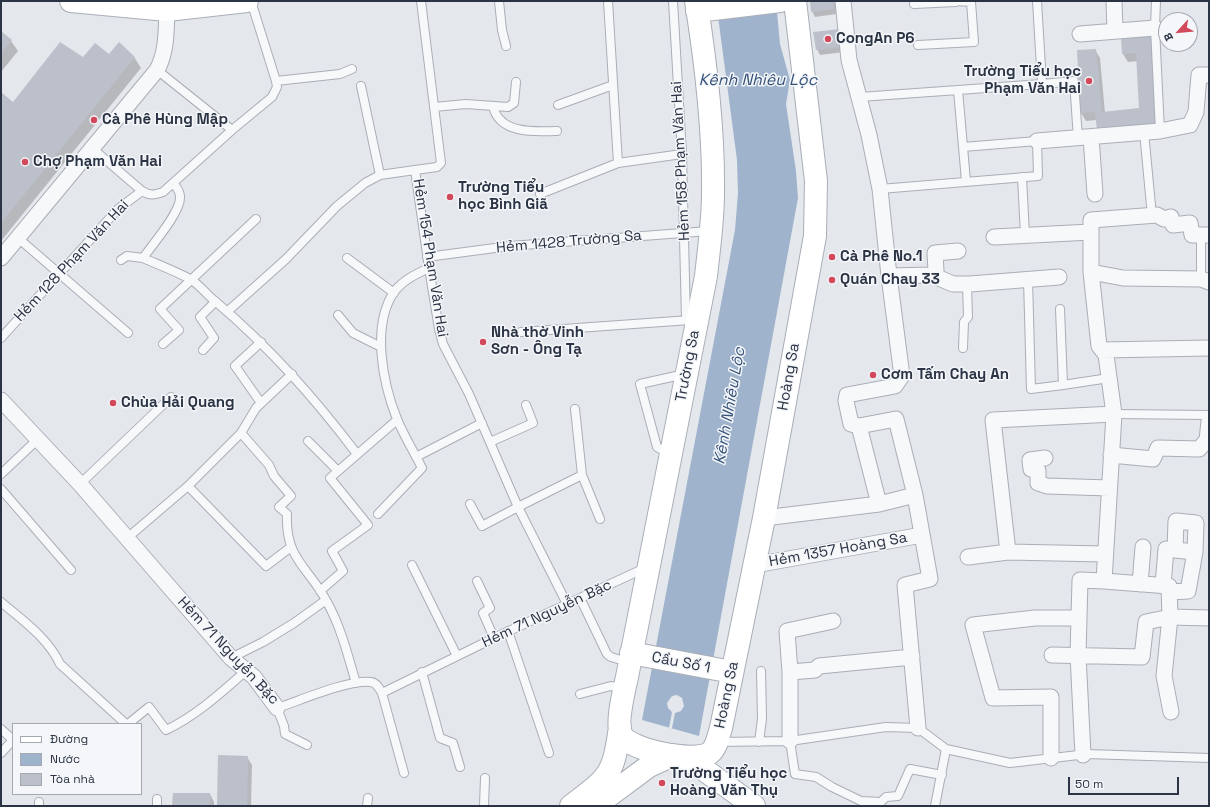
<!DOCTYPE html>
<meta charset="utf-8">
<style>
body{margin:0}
#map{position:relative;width:1210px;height:807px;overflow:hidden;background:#e4e7ec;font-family:"Space Grotesk",sans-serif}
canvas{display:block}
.frame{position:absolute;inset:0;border:2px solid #2b3445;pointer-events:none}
.legend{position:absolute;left:12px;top:723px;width:130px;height:72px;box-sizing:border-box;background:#f4f6f9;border:1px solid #a4a8b1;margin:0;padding:5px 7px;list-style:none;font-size:12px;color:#2b3445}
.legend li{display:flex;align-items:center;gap:8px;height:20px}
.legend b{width:20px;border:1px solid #a4a8b1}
.north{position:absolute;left:1158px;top:12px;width:40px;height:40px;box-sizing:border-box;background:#f4f6f9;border:1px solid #a4a8b1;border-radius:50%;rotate:243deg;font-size:11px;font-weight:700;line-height:16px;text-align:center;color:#2b3445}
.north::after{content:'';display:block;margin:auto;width:14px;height:18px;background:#d1495b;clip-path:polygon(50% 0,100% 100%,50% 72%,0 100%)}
.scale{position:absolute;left:1068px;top:777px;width:111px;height:18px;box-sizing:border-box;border:2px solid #2b3445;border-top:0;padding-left:5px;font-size:12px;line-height:14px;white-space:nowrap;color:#2b3445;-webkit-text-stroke:3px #f4f6f9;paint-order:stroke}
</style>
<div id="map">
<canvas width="1210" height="807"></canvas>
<div class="frame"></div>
<ul class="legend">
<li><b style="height:5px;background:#fff"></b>Đường</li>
<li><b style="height:11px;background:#9fb4cc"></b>Nước</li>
<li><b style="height:11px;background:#bbc0ca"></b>Tòa nhà</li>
</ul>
<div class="north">B</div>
<div class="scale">50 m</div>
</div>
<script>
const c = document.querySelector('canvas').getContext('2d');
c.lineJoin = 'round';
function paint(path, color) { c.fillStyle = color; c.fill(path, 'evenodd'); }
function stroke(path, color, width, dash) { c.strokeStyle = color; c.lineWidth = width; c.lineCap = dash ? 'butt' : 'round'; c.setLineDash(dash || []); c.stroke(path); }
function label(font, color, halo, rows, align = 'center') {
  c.font = font + ' "Space Grotesk",sans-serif'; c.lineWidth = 3; c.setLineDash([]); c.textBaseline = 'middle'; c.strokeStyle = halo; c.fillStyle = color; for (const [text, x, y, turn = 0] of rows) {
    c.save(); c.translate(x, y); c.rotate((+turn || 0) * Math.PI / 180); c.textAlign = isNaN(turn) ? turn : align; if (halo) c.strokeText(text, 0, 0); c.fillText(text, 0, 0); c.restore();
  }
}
const water = new Path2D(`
 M716 1H776L780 44 790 80 786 104 796 171 798 198 699 736 642 720 735 230 738 193 737 160Z`);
const pier = new Path2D(`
 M677 695 682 698 684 706 681 711 675 713 672 728H669L672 712 668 708 667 703 672 696Z`);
const shadow = new Path2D(`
 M811 1H835L836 14 815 17 812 11Z
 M1 33 11 41 18 51 1 72Z
 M842 35 844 52 820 55 817 49Z
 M1152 36 1161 134 1097 120 1086 121 1081 113 1095 50 1100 58 1105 113 1141 109 1138 61 1128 62 1123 54 1122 37Z
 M109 55 134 57 141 68 1 241V93L13 103 83 59Z
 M247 757 252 765 251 806H218Z
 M210 794 214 802V806H173Z`);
const building = new Path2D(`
 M810 1H833L834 9 811 12Z
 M840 29 841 47 816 50 813 32Z
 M1 31 12 40 1 54Z
 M1153 35 1157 127 1097 130 1095 112 1080 113 1077 50 1096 49 1102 112 1139 108 1136 53 1122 54 1121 36Z
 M60 42 83 57 95 43 109 54 119 42 135 57 1 223V92L13 102Z
 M218 755 248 756 247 806H217Z
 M173 793H210V806H172Z`);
const lane = new Path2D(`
 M421 1 441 163 437 167 415 170 429 268 439 329 443 344 469 394 518 507 567 604
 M499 1 502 30 506 46
 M608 1 618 163
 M673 1 682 154 686 320
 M1037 1 1042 84 1074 81 1078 139
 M1156 1 1155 28 1160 131
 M914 4 956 2
 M918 45 974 42 971 2 956 1
 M157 70 232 130
 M276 81 340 74 352 69
 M361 86 380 175
 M958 90 966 181
 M860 97 1042 84
 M558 105 613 85
 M493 106C499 134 534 132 557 131
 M434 107 466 104 508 107 514 103 516 82
 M1144 132 1152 216
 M92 148 142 191
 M1022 177 1025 235
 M174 184C177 188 180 191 180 197 181 212 152 245 143 258 159 265 175 271 190 279 199 284 207 295 215 301 270 348 313 396 357 454
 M880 189 1038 176 1037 141 963 147
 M540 194 618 163 682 154
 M1201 235V279
 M18 238 128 333
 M427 257 510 246 709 231
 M347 258 394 293
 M121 260 127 256 143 258
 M1028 279 1031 389 1063 385
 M1060 309 1063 385 1109 378
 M228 311 286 259 337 206 365 183 380 175 415 170
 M338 315 353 333 381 347
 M521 332 690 320
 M1 338 118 209 142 191C150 196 154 195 163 192L232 130 272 97 277 87 276 81 251 1
 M261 342 235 366 261 403
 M163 344 179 330 160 309 256 219
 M963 348 964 322 968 317 967 284
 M203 350 214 338 200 317 215 302
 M1114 414 1209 415
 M241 433 269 465 274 476 291 496 279 507 287 514C285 560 309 567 327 602 341 627 348 656 356 683
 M308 441 338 471
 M490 442 533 423 526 405
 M669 454 657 447 640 384 685 374
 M416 457 482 423
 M1 474 38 439
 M582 475 600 519
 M80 484 171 397
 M188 486 266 566 291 547
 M1 489 71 570
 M470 504 482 526 518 507 582 475 575 409
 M378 514 422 468C414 452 404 436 397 419 383 384 371 326 394 292 403 280 416 274 429 268
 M126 539 188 486 241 433 256 408 292 374
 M412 565 457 656
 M477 581 490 608 483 613 494 638
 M320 591 343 571 332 551 368 525 330 478 397 420
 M580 598 607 654 611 657 628 662
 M1 602C22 620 48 638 60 664L126 724
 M508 631 549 753
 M231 658 263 642 294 623 326 600
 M422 672 440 738 453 743 460 767
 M382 693 404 773
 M580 694 611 686 624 688
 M128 724 149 707 166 730C196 716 222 692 247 670
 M1 729 13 740 1 753
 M790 741 795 774 816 777 832 787 861 801 881 802 886 797 898 796 910 769 942 775
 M718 742 790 741 886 727 918 728 946 749 1010 763 1087 754 1209 758
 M759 742 762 719 761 671
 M307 745 285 734 284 726 277 708C299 701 349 679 371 682 377 683 379 688 382 693L494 638 645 568
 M39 806V802
 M157 806V799
 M367 806 368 798
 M484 806 485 778
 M935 806 946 749`);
const street = new Path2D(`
 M843 1 849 60 869 135 880 189 889 276 902 376 895 386 847 395 846 401 851 424 859 426
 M1114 1 1115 31
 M1080 34 1155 28
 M1091 137 1095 194
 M1037 141 1160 131 1190 125 1196 112 1199 75H1209
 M1091 232V272L1099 346 1106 355 1114 414 1104 581 1169 586 1170 617 1209 618
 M994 237 1091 232V220L1157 215 1164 219 1171 217 1173 225 1190 223 1192 235H1209
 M1 258 157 70C167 52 166 31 167 10
 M1091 272 1123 278 1201 279 1209 282
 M932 275 936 271 935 253 958 251
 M889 276 932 275 953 284H970L1059 277
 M1102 350 1209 348
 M1 400 80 484 231 658 254 677 277 708
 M1111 455 1153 459 1158 448 1199 449 1207 440 1209 421
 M1045 458 1030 460 1031 469 1038 471V483L1047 486 1109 488
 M879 504 859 426 896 419 915 495 930 579 905 585 918 728
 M764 518 879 504 915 495
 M1008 552 993 420 1114 414
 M968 557 1008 552 1104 554
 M755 565 922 535
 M1140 584 1143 547
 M1163 585 1166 549
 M1169 592 1188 591 1195 552 1196 523 1176 521 1175 550 1195 552
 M1052 655 1142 657 1146 622 1170 617 1164 676 1171 712
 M790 672 815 670 819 666 912 657
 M790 741V672L787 631 833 621
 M1083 755 1078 655 1080 580 1104 581
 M1051 758V697L993 698 973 625 1035 618H1079`);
const secondary = new Path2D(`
 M71 1 167 10 247 1
 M696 1C706 64 714 130 713 193 713 221 709 248 706 276L627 677C624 691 616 722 621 734 629 751 695 763 710 753 717 747 718 737 721 728L764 518 815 236 816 181 795 1
 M697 11 780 1
 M631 653 732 672
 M681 757 699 766 754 806
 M571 806C610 776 613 776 620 727
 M595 806 649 766 673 755`);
const markers = [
 [828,39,4,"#d1495b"],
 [1089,81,4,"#d1495b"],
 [94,120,4,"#d1495b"],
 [25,162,4,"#d1495b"],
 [450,197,4,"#d1495b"],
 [832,257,4,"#d1495b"],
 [832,280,4,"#d1495b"],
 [483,342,4,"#d1495b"],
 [873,375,4,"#d1495b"],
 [113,403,4,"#d1495b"],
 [662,783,4,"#d1495b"]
];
const poiNames = [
 ["CongAn P6",836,39],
 ["Trường Tiểu học",1081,72,"right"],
 ["Phạm Văn Hai",1081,89,"right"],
 ["Cà Phê Hùng Mập",102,120],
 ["Chợ Phạm Văn Hai",33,162],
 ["Trường Tiểu",458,188],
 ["học Bình Giã",458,205],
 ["Cà Phê No.1",840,257],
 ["Quán Chay 33",840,280],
 ["Nhà thờ Vinh",491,333],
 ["Sơn - Ông Tạ",491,350],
 ["Cơm Tấm Chay An",881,375],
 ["Chùa Hải Quang",121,403],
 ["Trường Tiểu học",670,774],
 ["Hoàng Văn Thụ",670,791]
];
const streetNames = [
 ["Hẻm 158 Phạm Văn Hai",681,161,-93],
 ["Hẻm 1428 Trường Sa",569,242,-5],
 ["Hẻm 154 Phạm Văn Hai",430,258,81],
 ["Hẻm 128 Phạm Văn Hai",72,261,-47],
 ["Trường Sa",688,366,-79],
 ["Hoàng Sa",789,377,-80],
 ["Hẻm 1357 Hoàng Sa",838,550,-10],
 ["Hẻm 71 Nguyễn Bặc",547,614,-25],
 ["Hẻm 71 Nguyễn Bặc",228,651,47],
 ["Cầu Số 1",681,663,11],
 ["Hoàng Sa",727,695,-78]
];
const waterNames = [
 ["Kênh Nhiêu Lộc",758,81],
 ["Kênh Nhiêu Lộc",730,406,-80]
];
paint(water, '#9fb4cc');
paint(pier, '#e4e7ec');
paint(shadow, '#0003');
paint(building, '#bbc0ca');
stroke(lane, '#a9aeb7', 10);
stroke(street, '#a9aeb7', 17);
stroke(secondary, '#a9aeb7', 24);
stroke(lane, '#f7f8fa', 8);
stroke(street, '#f7f8fa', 15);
stroke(secondary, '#fff', 22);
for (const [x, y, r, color] of markers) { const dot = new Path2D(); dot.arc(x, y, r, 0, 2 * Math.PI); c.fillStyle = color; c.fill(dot); stroke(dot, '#f4f6f9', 1.5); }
label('bold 15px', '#2b3445', '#f4f6f9', poiNames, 'left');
label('15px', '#2b3445', '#f4f6f9', streetNames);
label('italic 16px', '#34527a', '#f4f6f9', waterNames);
</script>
